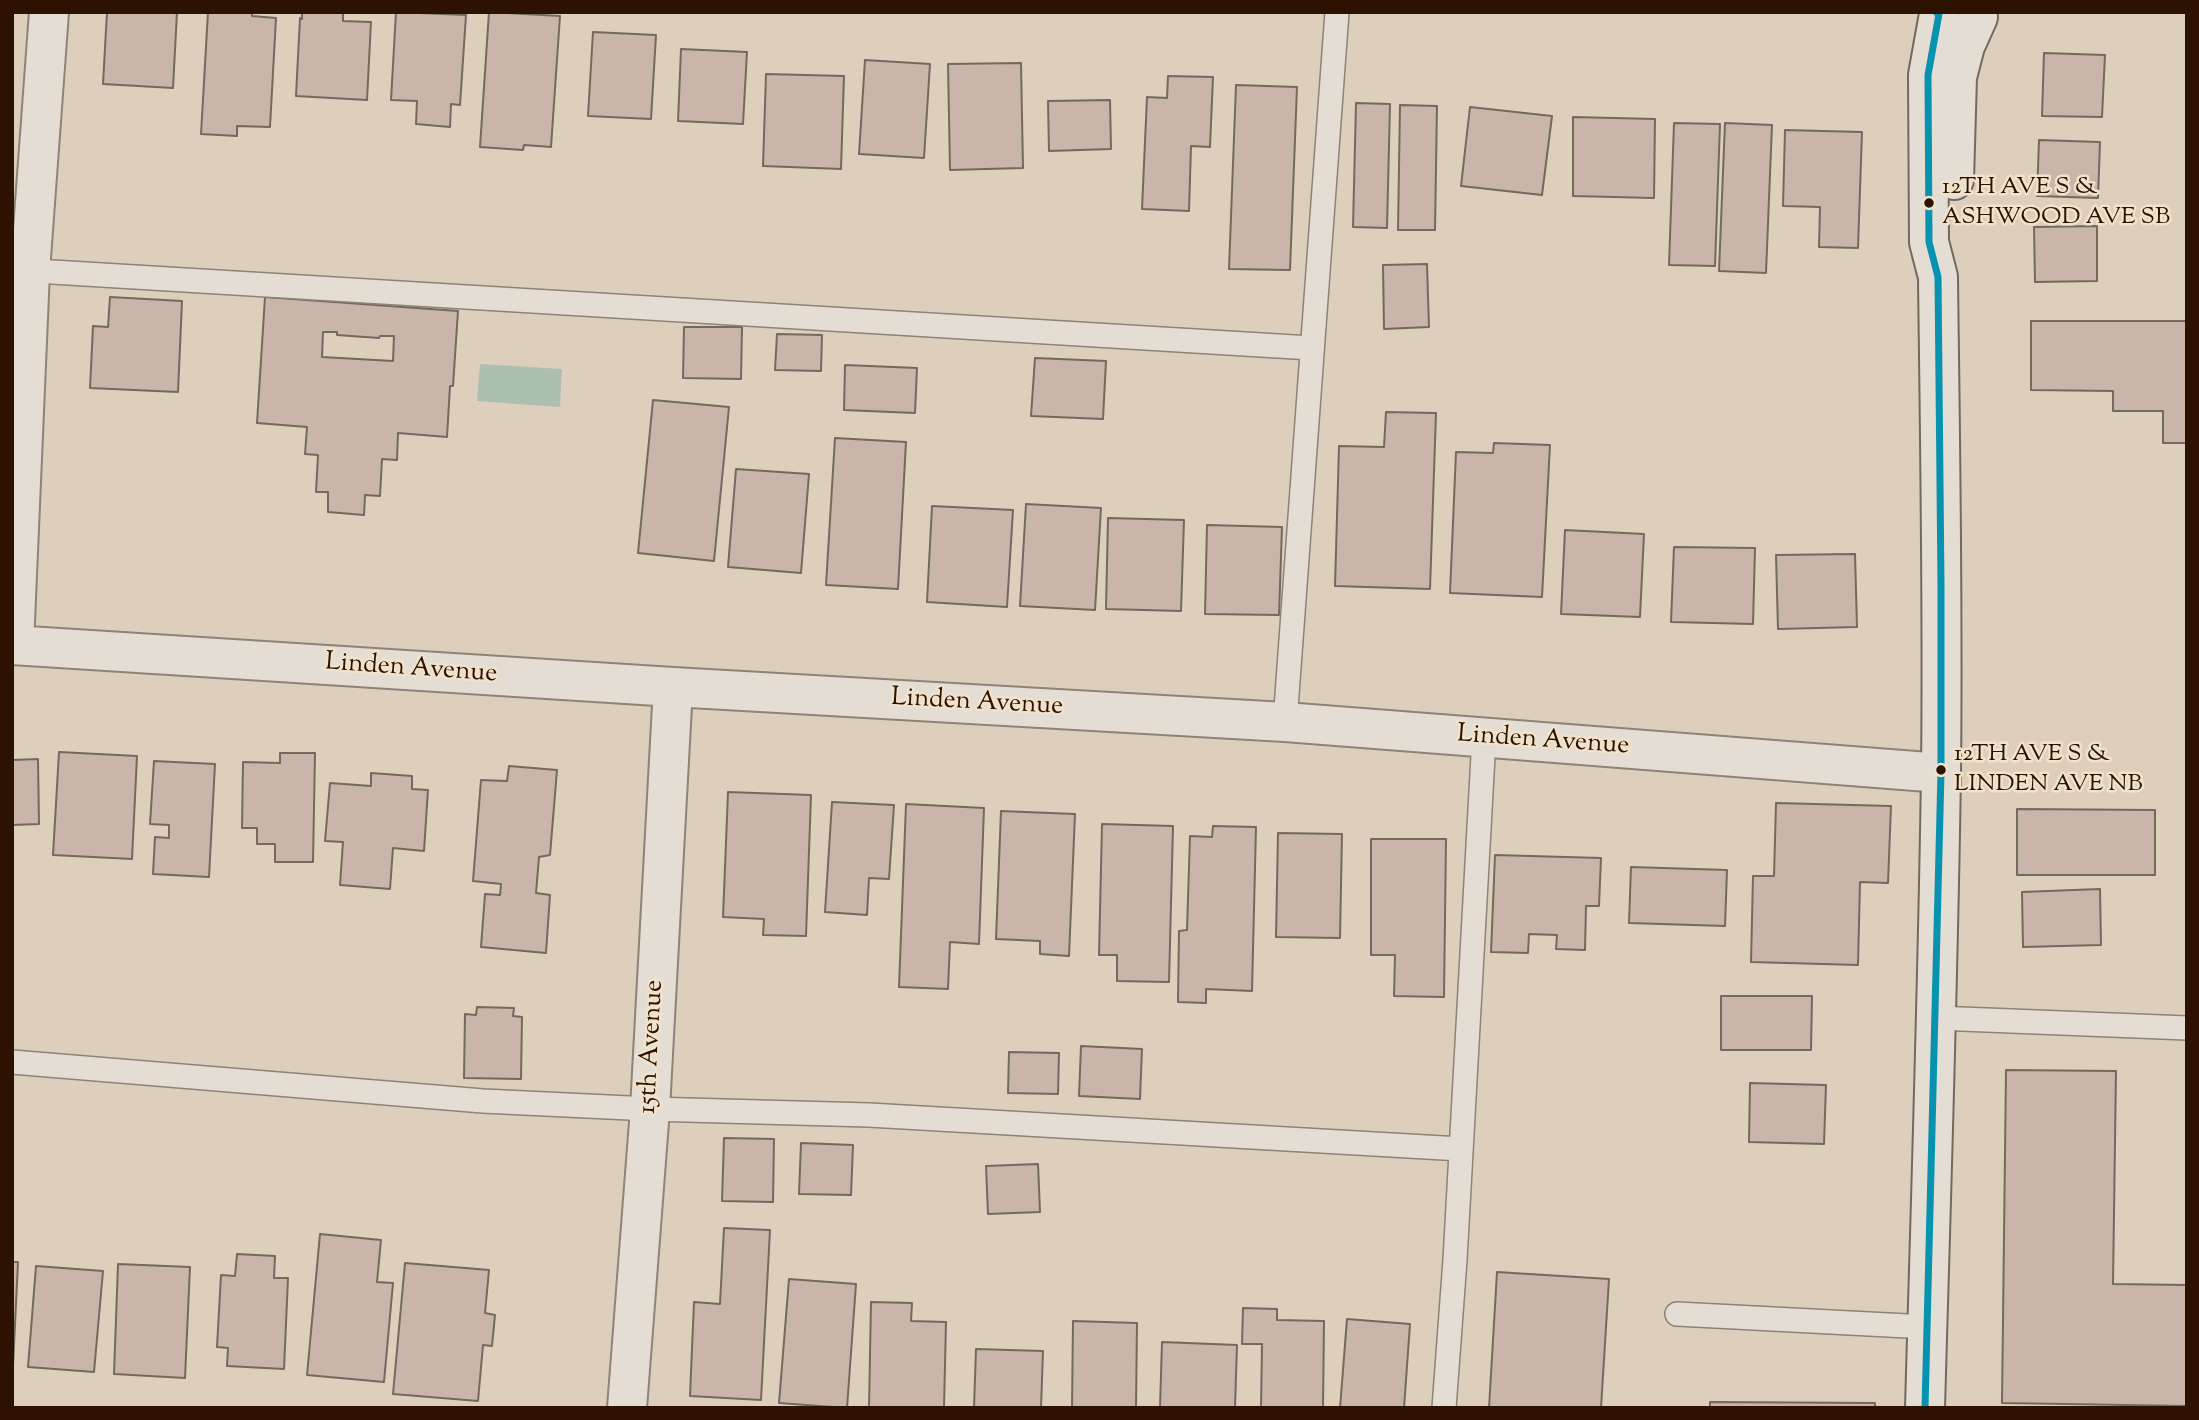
<!DOCTYPE html>
<style>
body{margin:0}
#map{position:relative;width:2199px;height:1420px;overflow:hidden;background:#ddcfbc;font-family:"Sorts Mill Goudy",serif}
canvas{display:block}
.frame{position:absolute;inset:0;border:14px solid #2d1202;pointer-events:none}
</style>
<div id="map">
<canvas width="2199" height="1420"></canvas>
<div class="frame"></div>
</div>
<script>
const c = document.querySelector('canvas').getContext('2d');
c.lineJoin = 'round';
function paint(path, color) { c.fillStyle = color; c.fill(path, 'evenodd'); }
function stroke(path, color, width, dash) { c.strokeStyle = color; c.lineWidth = width; c.lineCap = dash ? 'butt' : 'round'; c.setLineDash(dash || []); c.stroke(path); }
function label(font, color, halo, rows, align = 'center') {
  c.font = font + ' "Sorts Mill Goudy",serif'; c.lineWidth = 5; c.setLineDash([]); c.textBaseline = 'middle'; c.strokeStyle = halo; c.fillStyle = color; for (const [text, x, y, turn = 0] of rows) {
    c.save(); c.translate(x, y); c.rotate((+turn || 0) * Math.PI / 180); c.textAlign = isNaN(turn) ? turn : align; if (halo) c.strokeText(text, 0, 0); c.fillText(text, 0, 0); c.restore();
  }
}
const water = new Path2D(`
 M480 364 562 369 560 407 477 401Z`);
const building = new Path2D(`
 M107 12H177L173 88 103 84Z
 M208 12H252V16L276 18 270 127 237 126V136L201 134Z
 M302 12H343V21L371 22 367 100 296 96 300 18 302 19Z
 M396 12 466 15 460 105 451 104 450 127 416 124 417 101 391 100Z
 M489 12 560 16 551 147 524 145 523 150 480 147Z
 M593 32 656 35 651 119 588 116Z
 M681 49 747 52 743 124 678 121Z
 M2044 53 2105 55 2102 117 2042 116Z
 M865 60 930 64 924 158 859 154Z
 M1021 63 1023 168 950 170 948 64Z
 M766 74 844 76 841 169 763 166Z
 M1168 76 1213 77 1210 147 1191 146 1189 211 1142 209 1147 97 1167 98Z
 M1236 85 1297 87 1290 270 1229 269Z
 M1110 100 1111 149 1049 151 1048 101Z
 M1356 103 1390 104 1387 228 1353 227Z
 M1400 105 1437 106 1435 230H1398Z
 M1470 107 1552 116 1542 195 1461 186Z
 M1573 117 1655 119 1654 198 1573 196Z
 M1674 123 1720 124 1715 266 1669 265Z
 M1725 123 1772 125 1766 273 1719 271Z
 M1785 130 1862 132 1858 248 1819 247 1820 207 1783 206Z
 M2039 140 2100 142 2098 198 2037 196Z
 M2097 226V281L2035 282 2034 227Z
 M1427 264 1429 327 1384 329 1383 265Z
 M110 297 182 301 178 392 90 388 93 326 108 327Z
 M265 297 458 311 453 386H450L447 437 398 433 397 460 382 459 380 496 365 495 364 515 328 512V492H316L318 455 305 454 307 427 257 423ZM323 332H337V335L379 338 380 336H394L393 361 322 357Z
 M2031 321H2187V443H2163V411H2113V391L2031 390Z
 M684 327H742L741 379 683 378Z
 M777 334 822 335 821 371 775 370Z
 M1035 358 1106 361 1103 419 1031 416Z
 M845 365 917 368 915 413 844 410Z
 M653 400 729 407 714 561 638 553Z
 M1386 412 1436 413 1430 589 1335 586 1339 446 1384 447Z
 M835 438 906 442 898 589 826 585Z
 M1494 443 1550 445 1542 597 1450 593 1456 452 1493 453Z
 M736 469 809 474 801 573 728 567Z
 M1026 504 1101 508 1095 610 1020 606Z
 M932 506 1013 510 1007 607 927 602Z
 M1108 518 1184 520 1181 611 1106 609Z
 M1207 525 1282 527 1279 615 1205 614Z
 M1565 530 1644 534 1640 617 1561 614Z
 M1674 547 1755 548 1753 624 1671 622Z
 M1855 554 1857 627 1778 629 1776 555Z
 M59 752 137 756 132 859 53 855Z
 M280 753H315L313 862H275V844H257V828H242L243 762 280 763Z
 M38 759 39 824 12 825V760Z
 M154 761 215 764 209 877 153 874 155 837 169 838V825L150 824Z
 M509 766 557 770 550 855 539 857 536 893 550 895 546 953 481 947 485 894 500 895 501 884 473 881 481 780 507 781Z
 M371 773 412 776V789L428 790 424 851 393 848 390 889 340 885 343 842 325 841 330 783 371 786Z
 M728 792 811 795 806 936 763 935 764 919 723 917Z
 M832 802 894 805 889 879 869 878 867 915 825 912Z
 M1776 803 1891 806 1888 883 1860 882 1858 965 1751 962 1753 876H1774Z
 M906 804 984 808 979 944 950 942 948 989 899 987Z
 M2017 809 2155 810V875H2017Z
 M1001 811 1075 814 1069 956 1040 954V941L996 939Z
 M1102 824 1173 826 1169 982 1117 981V955H1099Z
 M1213 826 1256 827 1252 991 1206 989V1003L1178 1002 1179 931 1187 930 1190 836 1212 837Z
 M1278 833 1342 834 1340 938 1276 937Z
 M1371 839H1446L1444 997 1394 996 1395 955H1371Z
 M1495 855 1601 858 1599 906H1586L1585 950 1556 949 1557 935 1529 934 1528 953 1491 952Z
 M1631 867 1727 870 1725 926 1629 923Z
 M2100 889 2101 945 2023 947 2022 892Z
 M1721 996H1812L1811 1050H1721Z
 M477 1007 514 1008 513 1016 522 1017 521 1079 464 1078 465 1014 476 1015Z
 M1081 1046 1142 1049 1140 1099 1079 1096Z
 M1009 1052 1059 1053 1058 1094 1008 1093Z
 M2006 1070 2116 1071 2113 1284 2187 1285V1406L2002 1403Z
 M1750 1083 1826 1085 1824 1144 1749 1142Z
 M724 1138 774 1139 773 1202 722 1201Z
 M801 1143 853 1145 851 1195 799 1194Z
 M1038 1164 1040 1212 988 1214 986 1166Z
 M724 1228 770 1230 761 1400 690 1396 694 1302 720 1304Z
 M320 1234 381 1240 377 1282 393 1283 384 1382 307 1375Z
 M237 1254 275 1256 274 1278H288L284 1369 227 1366 228 1348 217 1347 221 1275 235 1276Z
 M12 1262H18L13 1366H12Z
 M405 1263 489 1270 485 1313 495 1315 492 1346 483 1345 478 1401 393 1394Z
 M118 1264 190 1267 185 1378 114 1374Z
 M36 1266 103 1271 94 1372 28 1367Z
 M1497 1272 1609 1279 1601 1408H1489Z
 M789 1279 856 1284 847 1408 779 1403Z
 M871 1302 912 1303 911 1321 946 1322 944 1408H869Z
 M1243 1308 1277 1309V1320L1324 1321 1323 1408H1261L1262 1344H1242Z
 M1347 1319 1410 1324 1404 1408H1340Z
 M1073 1321 1137 1323 1136 1408H1072Z
 M1162 1342 1237 1345 1235 1408H1160Z
 M976 1349 1043 1351 1041 1408H974Z
 M1710 1402 1875 1403V1408H1710Z`);
const lane = new Path2D(`
 M19 270 1311 348
 M1285 722 1337 12
 M1936 1018 2187 1028
 M12 1062 483 1101 650 1109 869 1115 1461 1149
 M1677 1314 1927 1327
 M1444 1408 1455 1260 1484 738`);
const street = new Path2D(`
 M12 645 673 687 1285 722 1941 773
 M14 645 30 271 49 12
 M627 1408 650 1109 673 687`);
const secondary = new Path2D(`
 M1954 180 1957 77 1965 46 1978 17
 M1925 1408C1931 1196 1938 984 1941 772 1943 607 1940 442 1938 277L1929 242 1928 75 1939 14`);
const bus1 = new Path2D(`
 M1925 1408 1941 772V586L1938 277 1929 242 1928 75 1939 14 1936 12`);
const markers = [
 [1929,203,6,"#2d1202"],
 [1941,770,6,"#2d1202"]
];
const busNames = [
 ["12TH AVE S &",1942,189],
 ["ASHWOOD AVE SB",1942,219],
 ["12TH AVE S &",1954,756],
 ["LINDEN AVE NB",1954,786]
];
const streetNames = [
 ["Linden Avenue",411,670,4],
 ["Linden Avenue",977,704,3],
 ["Linden Avenue",1543,742,4],
 ["15th Avenue",653,1047,-87]
];
paint(water, '#adbfaf');
paint(building, '#c9b5a9');
stroke(building, '#74695d', 2);
stroke(lane, '#8e8376', 26);
stroke(street, '#8e8376', 42);
stroke(secondary, '#74695d', 42);
stroke(lane, '#e4ddd3', 23);
stroke(street, '#e4ddd3', 38);
stroke(secondary, '#e4ddd3', 38);
stroke(bus1, '#0792af', 7);
for (const [x, y, r, color] of markers) { const dot = new Path2D(); dot.arc(x, y, r, 0, 2 * Math.PI); c.fillStyle = color; c.fill(dot); stroke(dot, '#f1e2cb', 2.5); }
label('24px', '#2d1202', '#f1e2cb', busNames, 'left');
label('26px', '#2d1202', '#f1e2cb', streetNames);
</script>
